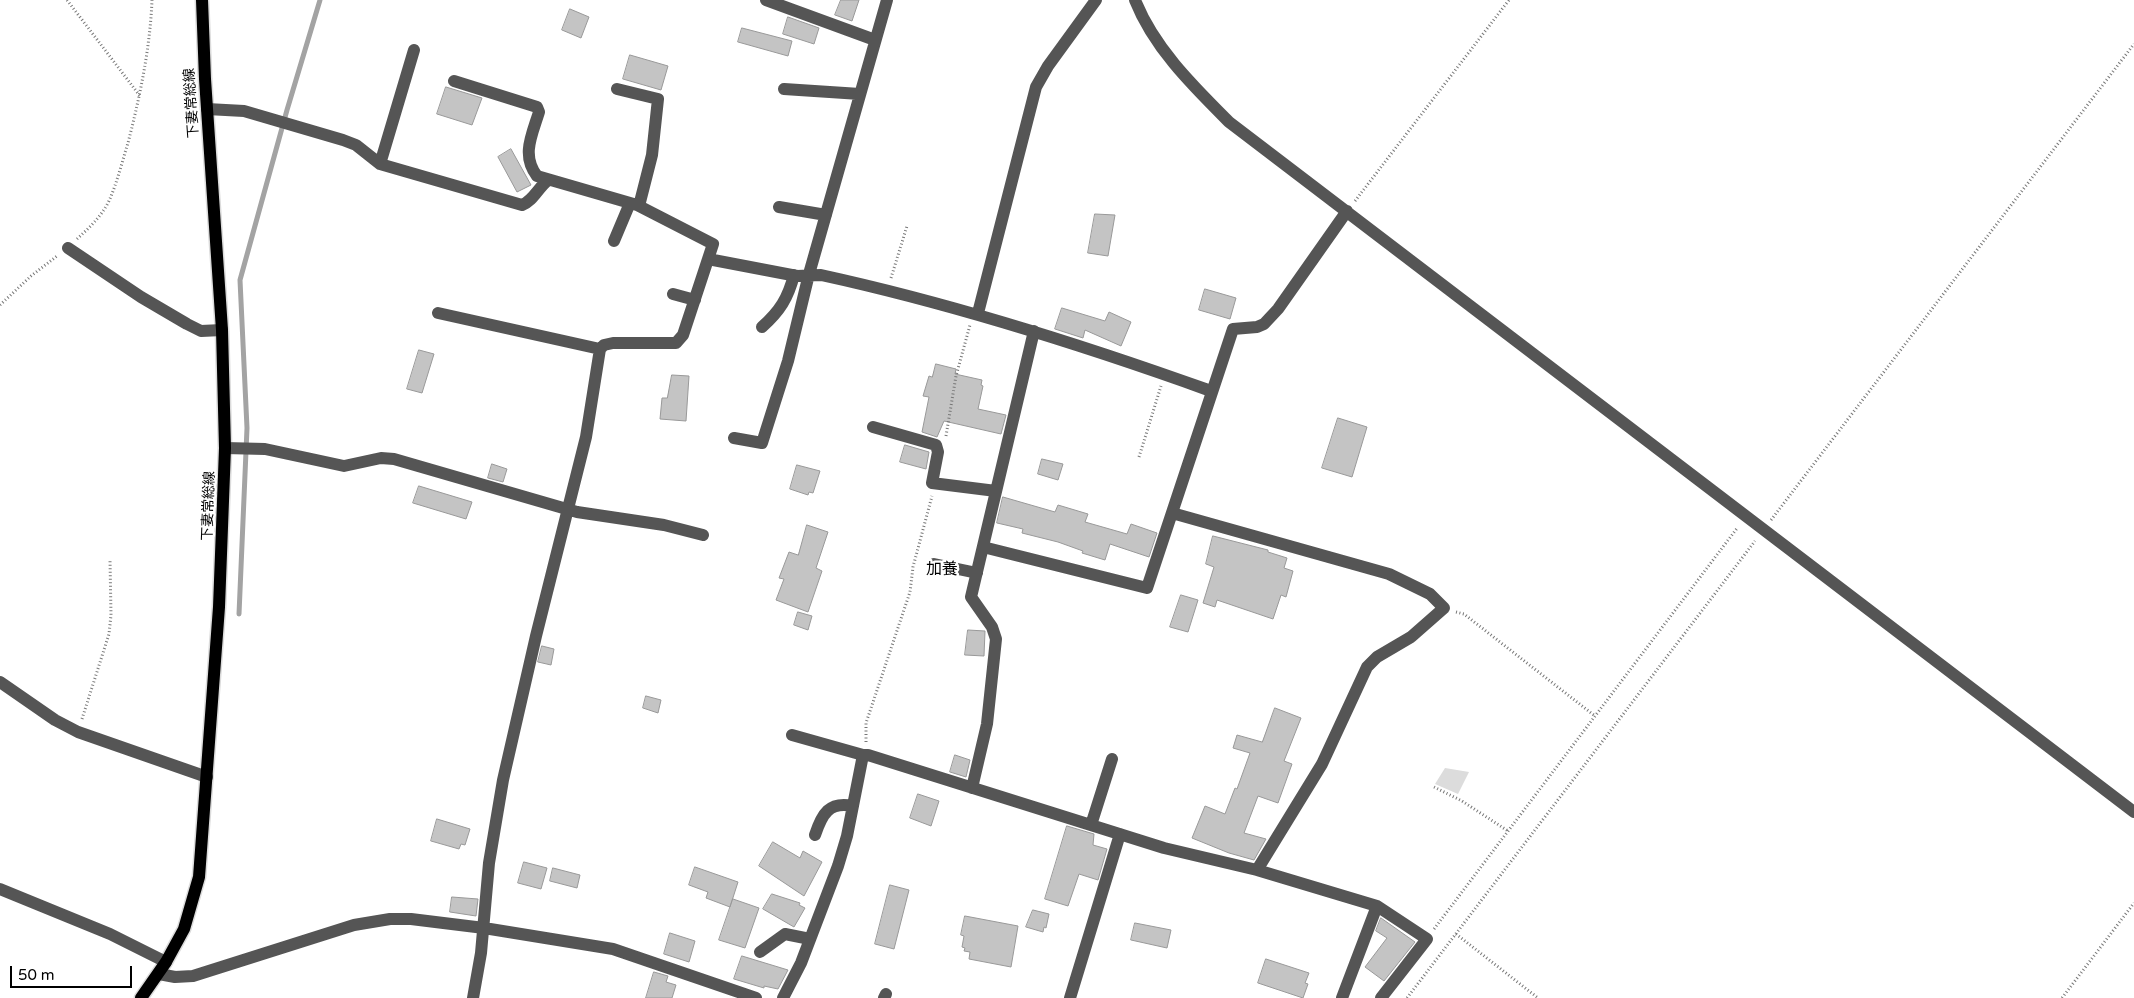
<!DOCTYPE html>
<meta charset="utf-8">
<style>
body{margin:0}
#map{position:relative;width:2134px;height:998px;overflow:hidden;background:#fff;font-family:"Varela Round",sans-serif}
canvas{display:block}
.scale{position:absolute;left:10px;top:966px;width:122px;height:22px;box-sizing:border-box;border:2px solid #000;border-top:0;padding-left:6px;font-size:15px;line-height:18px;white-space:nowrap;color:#000;-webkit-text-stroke:4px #fff;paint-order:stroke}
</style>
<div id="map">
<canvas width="2134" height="998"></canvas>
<div class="scale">50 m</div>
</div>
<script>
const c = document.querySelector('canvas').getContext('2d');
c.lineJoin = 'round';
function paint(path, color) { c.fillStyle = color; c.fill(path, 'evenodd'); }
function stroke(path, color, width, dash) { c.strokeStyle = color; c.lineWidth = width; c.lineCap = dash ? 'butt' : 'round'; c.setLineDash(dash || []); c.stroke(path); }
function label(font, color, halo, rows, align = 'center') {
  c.font = font + ' "Varela Round","Noto Sans JP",sans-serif'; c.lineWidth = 4.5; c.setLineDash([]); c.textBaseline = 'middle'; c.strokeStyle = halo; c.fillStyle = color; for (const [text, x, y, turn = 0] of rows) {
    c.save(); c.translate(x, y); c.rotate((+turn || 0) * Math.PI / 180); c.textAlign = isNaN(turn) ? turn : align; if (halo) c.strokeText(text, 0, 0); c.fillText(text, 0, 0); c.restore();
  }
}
const green = new Path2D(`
 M1445 768 1469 772 1458 794 1435 784Z`);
const stream = new Path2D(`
 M239 614 247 428 240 280 287 110 320 0`);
const building = new Path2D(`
 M841 0H859L852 21 835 15Z
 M570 9 589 17 581 38 562 30Z
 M788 17 819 28 814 44 783 34Z
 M742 28 792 41 788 56 738 42Z
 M630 55 668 66 661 90 623 79Z
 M446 87 482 98 472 125 437 114Z
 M511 149 531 185 517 192 498 157Z
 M1095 214 1115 215 1108 256 1088 253Z
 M1205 289 1236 298 1230 319 1199 310Z
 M1062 308 1105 321 1109 312 1131 322 1121 346 1085 330 1083 338 1055 329Z
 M419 350 434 354 422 393 407 389Z
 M936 364 956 369 955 374 982 380 981 385 983 386 978 409 1006 415 1001 434 944 421 937 437 922 432 929 397 923 396 929 376 932 377Z
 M672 375 689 376 686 421 660 419 662 398H667Z
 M1338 418 1367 427 1352 477 1322 468Z
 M905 445 929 452 926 469 900 462Z
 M1042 459 1063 464 1058 480 1038 474Z
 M492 464 507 469 503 482 488 478Z
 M797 465 820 471 813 493 809 492 808 495 790 489Z
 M419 486 472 502 466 519 413 503Z
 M1003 497 1055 512 1058 505 1088 514 1085 522 1127 534 1131 524 1157 533 1149 557 1110 544 1105 560 1082 553 1083 551 1058 542 1022 533 1023 529 997 523Z
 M807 525 828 532 816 568 822 571 808 612 776 600 784 579 779 578 789 552 798 555Z
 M1213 536 1268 550V552L1287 558 1284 568 1293 571 1286 597 1281 595 1273 619 1217 600 1215 607 1203 603 1214 567 1206 564Z
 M1181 595 1198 600 1188 632 1170 627Z
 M798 612 812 616 808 630 794 625Z
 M968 630 985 631 984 656 965 655Z
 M542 646 554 649 551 665 538 662Z
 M646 696 661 700 658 713 643 708Z
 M1275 708 1301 718 1284 761 1292 764 1278 803 1258 796 1244 833 1266 839 1254 860 1229 853 1192 838 1205 806 1225 814 1235 788 1237 789 1250 753 1233 748 1237 735 1262 742Z
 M955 755 970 760 966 777 950 772Z
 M918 794 939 801 931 826 910 818Z
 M437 819 470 829 465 845 461 844 459 849 431 841Z
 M1067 826 1094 834 1093 845 1107 849 1098 880 1079 874 1068 906 1045 899Z
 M773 842 800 858 803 851 822 862 804 896 759 866Z
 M524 862 547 868 541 889 518 883Z
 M695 867 738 882 730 907 706 898 708 892 689 885Z
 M553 868 580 875 577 888 550 881Z
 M890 885 909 890 894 949 875 944Z
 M772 894 800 903 799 905 805 908 794 927 763 909Z
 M452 897 478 899 476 916 450 912Z
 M733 899 759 908 745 948 719 940Z
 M1033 910 1049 914 1046 928 1044 927 1043 932 1026 927Z
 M965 916 1018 926 1011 967 969 959 970 952 964 951 965 948 962 947 964 936 961 935Z
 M1381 918 1415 942 1384 981 1365 967 1387 938 1376 931Z
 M1135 923 1171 930 1167 948 1131 940Z
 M670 933 695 941 689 962 664 954Z
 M742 956 788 970 778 989 764 986V988L734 979Z
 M1266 959 1309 973 1305 983 1308 984 1303 998 1258 983Z
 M654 972 668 976 666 982 676 985 672 998H646Z`);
const path = new Path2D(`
 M67 0 140 96
 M1355 201 1509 0
 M77 239C89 228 101 217 109 201 117 183 122 162 128 143 140 96 150 49 152 0
 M891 278 907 226
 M0 305 31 276 57 256
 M946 436 956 376 970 325
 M1139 457 1161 386
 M1771 520 2134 44
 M1456 612 1464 614 1595 716
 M82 719 109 634 111 615 110 560
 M866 742V723L910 592 913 567 932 496
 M1434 787 1462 801 1508 831
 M1434 929 1738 527
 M1456 934 1538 998
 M1407 998 1755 541
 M2062 998 2134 903`);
const minor = new Path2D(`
 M766 0 875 40
 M1135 0C1154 48 1193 86 1229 122L2134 812
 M454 81 537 107 539 112C532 135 521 155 537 176L637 205 713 244 683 335 676 343H613L604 345 600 349 586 437 536 636 503 780 489 863 481 953 473 998
 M617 89 658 99 652 155 639 206
 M784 89 860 94
 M207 109 244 111 343 140 356 145 380 164 522 205C533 201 538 188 548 180
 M380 164 414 50
 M779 207 826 215
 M614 241 630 203
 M68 248 141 297 187 324 201 331 222 330
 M708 259 797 276 821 275C954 304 1083 345 1211 391
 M673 294 695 300
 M438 313 600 349
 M978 313 1036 87 1048 66 1096 0
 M762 327C780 311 788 298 794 275
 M873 427 936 445 938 452 932 483 996 491
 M734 438 762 443 788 361 809 274 887 0
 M225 448 265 449 344 466 381 458 394 459 577 512 664 525 703 535
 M1172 513 1389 574 1430 594 1444 608 1411 637 1377 657 1367 667 1322 764 1257 870
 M983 547 1147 588 1233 329 1257 327 1264 324 1278 309 1347 211
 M934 564 977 573
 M0 682 55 720 78 732 207 777
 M792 735 863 755
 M972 788 987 724 996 639 992 627 971 597 1034 331
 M1091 825 1112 759
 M815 835C822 814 829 801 853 806
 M0 889 110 934 166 962
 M760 952 785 934 810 939
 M159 974 175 977 193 976 354 925 390 919H411L484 928 613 949 756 998
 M783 998 801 963 838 866 847 836 863 755H868L1164 848 1257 870 1377 906 1427 939 1381 998
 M884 998 886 994
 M1070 998 1120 834
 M1342 998 1377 906`);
const major = new Path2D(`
 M141 998 166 962 184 929 199 877 219 607 225 448 222 330 205 79 202 0`);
const streetNames = [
 ["下妻常総線",192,103,-94],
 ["下妻常総線",209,506,-88]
];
const quarterNames = [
 ["加養",942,570]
];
paint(green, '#dcdcdc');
stroke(stream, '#a3a3a3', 5);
paint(building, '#c4c4c4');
stroke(building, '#999', 1);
stroke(major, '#dbdbdb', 15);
stroke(path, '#777', 3, [1, 2.5]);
stroke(minor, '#555', 12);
stroke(major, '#000', 12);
label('14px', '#000', '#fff', streetNames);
label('16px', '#000', '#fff', quarterNames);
</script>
